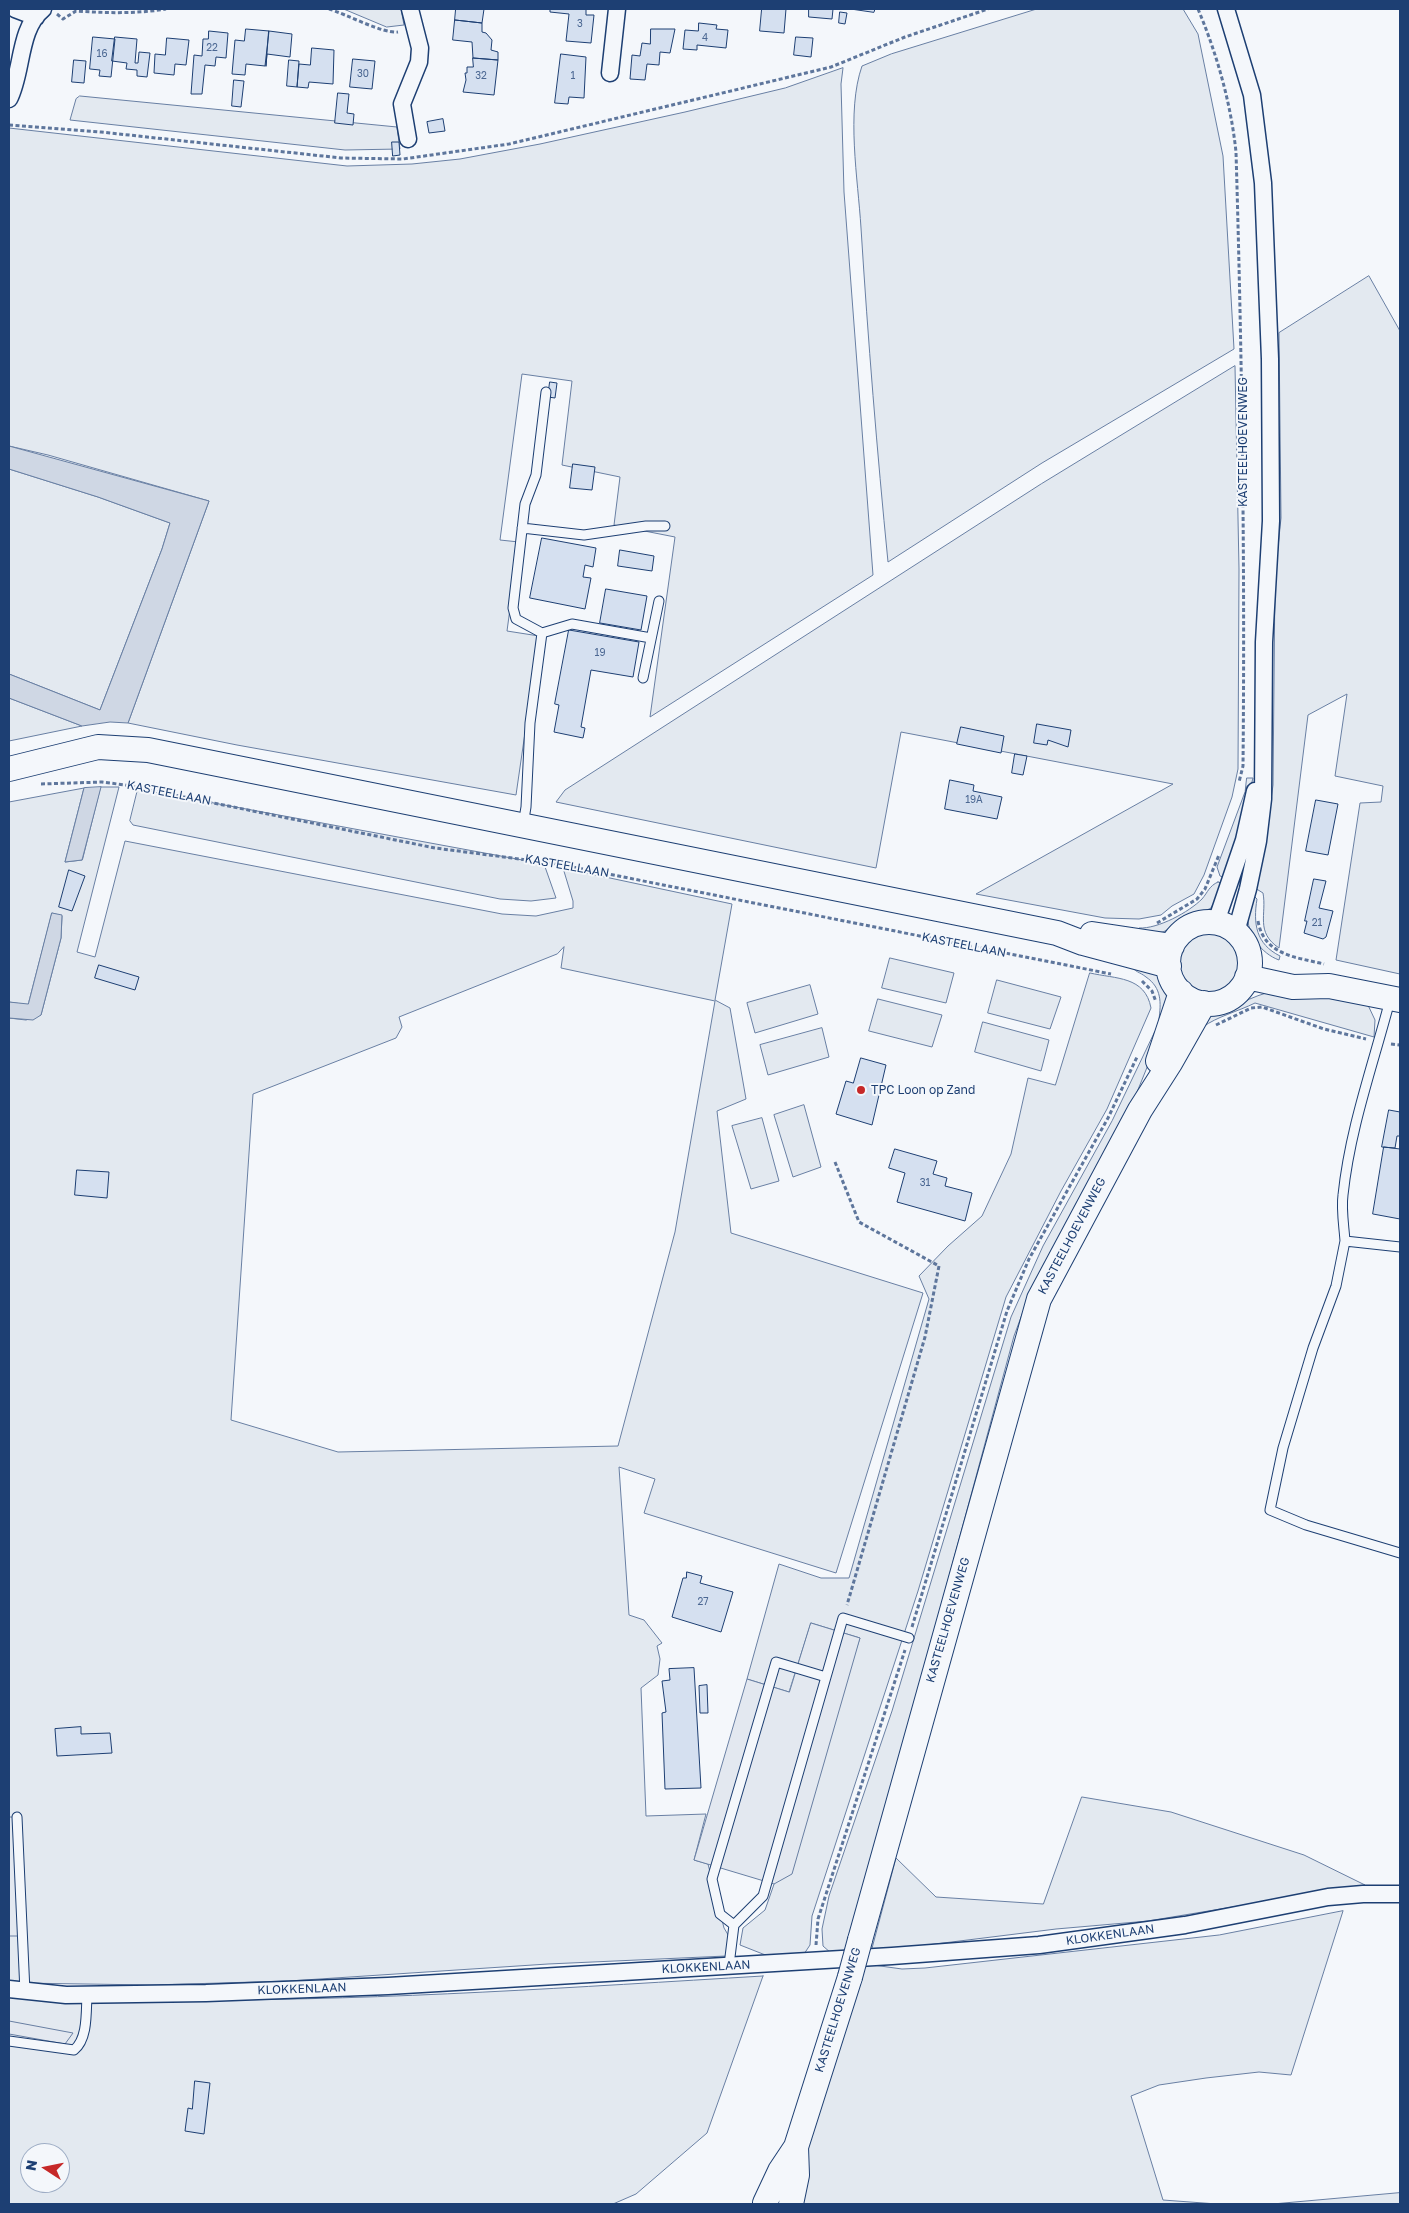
<!DOCTYPE html>
<style>
body{margin:0}
#map{position:relative;width:1409px;height:2213px;overflow:hidden;background:#f4f7fb;font-family:"Golos Text",sans-serif}
canvas{display:block}
.frame{position:absolute;inset:0;border:10px solid #1d3f73;pointer-events:none}
.north{position:absolute;left:20px;top:2143px;width:50px;height:50px;box-sizing:border-box;background:#f4f7fb;border:1px solid #9eadc5;border-radius:50%;rotate:281deg;font-size:14px;font-weight:700;line-height:20px;text-align:center;color:#1d3f73}
.north::after{content:'';display:block;margin:auto;width:18px;height:22px;background:#c62828;clip-path:polygon(50% 0,100% 100%,50% 72%,0 100%)}
</style>
<div id="map">
<canvas width="1409" height="2213"></canvas>
<div class="frame"></div>
<div class="north">N</div>
</div>
<script>
const c = document.querySelector('canvas').getContext('2d');
c.lineJoin = 'round';
function paint(path, color) { c.fillStyle = color; c.fill(path, 'evenodd'); }
function stroke(path, color, width, dash) { c.strokeStyle = color; c.lineWidth = width; c.lineCap = dash ? 'butt' : 'round'; c.setLineDash(dash || []); c.stroke(path); }
function label(font, color, halo, rows, align = 'center') {
  c.font = font + ' "Golos Text",sans-serif'; c.lineWidth = 4; c.setLineDash([]); c.textBaseline = 'middle'; c.strokeStyle = halo; c.fillStyle = color; for (const [text, x, y, turn = 0] of rows) {
    c.save(); c.translate(x, y); c.rotate((+turn || 0) * Math.PI / 180); c.textAlign = isNaN(turn) ? turn : align; if (halo) c.strokeText(text, 0, 0); c.fillText(text, 0, 0); c.restore();
  }
}
const green = new Path2D(`
 M344 9H401L404 25 387 27Z
 M1037 9H1183L1198 34 1223 156 1234 349 1042 463 888 562C877 451 868 340 861 228 858 179 846 112 862 66L891 54Z
 M843 68 841 84 844 192 873 575 650 717 675 537 614 525 620 477 562 465 572 381 522 374 500 540 519 542 507 631 539 636 516 795 237 745 128 723 209 501 48 455 9 446V128L347 166 412 164 460 159 540 144 685 112 785 88Z
 M80 96 397 127 400 149 345 150 70 120 76 99Z
 M1369 276 1400 331V974L1336 960 1360 803 1381 802 1383 786 1335 776 1347 694 1308 715 1279 948C1255 932 1267 914 1263 893L1255 888 1264 852 1273 785 1275 576 1281 518 1279 333Z
 M1235 366 1239 569 1238 769 1232 797 1204 875 1194 894 1172 906 1161 915 1139 919 1105 918 976 894 1173 784 901 732 876 868 556 802 565 790 1041 484Z
 M9 469 98 497 170 523 162 549 100 710 9 674Z
 M9 698 82 726 9 741Z
 M1247 778H1253L1226 878 1220 876 1217 867 1245 792Z
 M101 787H119L77 952 95 957 125 841 502 914 536 916 573 908V901L563 868 732 904 715 1000 730 1008 746 1099 717 1111 731 1233 923 1293 836 1573 644 1513 655 1479 619 1467 629 1615 644 1620 662 1643 657 1646 660 1659 658 1675 641 1688 646 1816 706 1814 694 1860 708 1864 724 1928 730 1938 726 1956 548 1964 289 1981 151 1985 19 1983 9 1981V1018L26 1020 41 1015 61 938 62 916 52 913 28 1005 9 1002V802L84 788 65 862 82 860ZM564 947 561 968 715 1001 675 1232 618 1446 338 1452 231 1420 253 1094 396 1038 402 1027 399 1017 557 954Z
 M138 789 544 864 556 898 531 901 500 899 133 825 130 821Z
 M1218 882 1224 884 1211 908 1163 932 1149 934 1137 932 1139 928C1158 929 1189 912 1202 899 1208 892 1209 886 1218 882Z
 M1253 895 1257 899C1253 924 1256 944 1280 956L1279 960C1262 954 1246 934 1248 914 1248 908 1252 901 1253 895Z
 M1175 962a35 35 0 1 1 70 0a35 35 0 1 1-70 0Z
 M890 958 954 973 946 1003 882 988Z
 M1131 965 1160 975C1169 995 1168 1003 1162 1024L1159 1019C1161 1003 1162 988 1146 977 1140 972 1134 972 1131 965Z
 M1090 973C1116 979 1145 976 1151 1008L1107 1109 1061 1191 1006 1297 918 1591 812 1916 810 1945 804 1954 773 1958 740 1945 743 1928 765 1910 860 1638 811 1623 789 1692 747 1679 779 1564 821 1578H849L929 1299 919 1276 948 1246 982 1216 1011 1154 1028 1078 1055 1085Z
 M997 980 1061 997 1050 1029 988 1013Z
 M810 985 818 1014 755 1033 747 1003Z
 M1275 991 1367 1003 1375 1020 1374 1037 1255 1003C1239 1011 1216 1017 1203 1027L1208 1016C1232 1010 1251 995 1275 991Z
 M878 999 942 1015 932 1047 869 1031Z
 M983 1022 1049 1040 1041 1071 975 1052Z
 M822 1028 829 1057 768 1075 760 1045Z
 M1155 1032 1161 1033 1135 1097 1027 1301 1014 1336 890 1795 844 1953H831L823 1946 822 1929 829 1896 892 1711 1011 1317 1043 1246 1112 1121Z
 M804 1105 821 1167 793 1177 774 1115Z
 M762 1118 779 1181 751 1189 732 1126Z
 M1082 1797 1171 1812 1304 1855 1365 1885 1148 1921 1056 1929 871 1952 896 1858 936 1897 1043 1904Z
 M1343 1911 1291 2075 1259 2072 1206 2078 1159 2085 1131 2096 1163 2200 1217 2204H800L799 2202 811 2125 866 1964 902 1969 925 1968 1219 1935Z
 M763 1976 707 2133 636 2194 613 2204H9V1997C73 1998 138 2000 202 2000 389 2000 577 1987 763 1976ZM30 2153H60V2183H30Z
 M1400 2193V2204H1273Z`);
const parking = new Path2D(`
 M811 1623 860 1638 792 1874 774 1884 694 1860 747 1679 789 1692Z
 M9 1817H14L19 1936H9Z
 M9 2021 73 2033 65 2044 9 2034Z`);
const water = new Path2D(`
 M9 446 209 501 128 723 110 722 82 726 9 698V674L100 710 162 549 170 523 98 497 9 469Z
 M101 787 82 860 65 862 84 788Z
 M52 913 62 915 61 938 41 1015 33 1020 9 1018V1002L28 1004Z`);
const building = new Path2D(`
 M456 9H484L482 23 455 20Z
 M542 9H586V15H594L591 43 566 41 569 14 550 12V10Z
 M762 9H786L784 33 760 31Z
 M809 9H833L832 19 809 17Z
 M851 9H875L874 12Z
 M840 12 847 13 845 24 839 23Z
 M455 20 482 23V32L486 33 492 40 491 50 498 52V60L473 58 472 42 453 40Z
 M699 23 717 25 716 29 728 30 726 48 697 45V50L683 49 685 30 698 31Z
 M246 29 269 31 265 66 246 64 245 75 232 74 235 40 244 41Z
 M651 29H675L670 53 660 52 659 65 647 64 645 80 630 79 632 55 640 56 642 43 650 44Z
 M209 31 228 33 226 58 216 57 215 66 205 65 202 94H191L194 55 202 56 203 39H208Z
 M269 31 292 34 290 57 267 54 266 66Z
 M93 37 115 39 111 77 99 76 100 70 90 69Z
 M115 37 137 39 135 63H138L139 52 150 53 147 77 137 76V70L126 69 127 63 112 61Z
 M796 37 813 38 811 57 794 55Z
 M167 38 189 40 186 65 175 64 174 75 154 73 155 54 165 55Z
 M312 48 334 50 333 84 309 82 308 88 297 87 299 64 310 65Z
 M561 54 586 57 584 98 569 97 568 104 555 103Z
 M473 58 498 60 494 95 463 92 466 80 465 73H467V67H473Z
 M353 59 375 61 372 89 350 87Z
 M74 60 86 61 84 83 72 82Z
 M289 60 299 61 297 87 287 86Z
 M234 80 244 81 241 107 232 106Z
 M338 93 349 94 347 113 354 114 353 125 335 123Z
 M443 119 445 131 429 133 427 122Z
 M392 142H399L400 155 393 156Z
 M550 382 557 383 555 398 548 397Z
 M573 464 595 467 592 490 570 488Z
 M542 538 596 548 593 567 585 565 583 577 591 578 585 609 530 598Z
 M620 550 654 556 652 571 618 566Z
 M606 589 647 596 641 630 600 623Z
 M569 630 639 642 633 677 591 670 581 727 585 728 583 738 554 732 559 705 555 704Z
 M1037 724 1071 730 1068 747 1048 740 1047 745 1034 743Z
 M961 727 1004 736 1001 753 957 744Z
 M1015 754 1027 756 1023 775 1012 773Z
 M950 780 974 785 973 791 1002 797 997 819 945 809Z
 M1316 800 1338 804 1328 855 1306 851Z
 M69 870 85 876 72 911 59 907Z
 M1314 879 1326 881 1319 908 1333 911 1326 937 1323 939 1304 933 1307 921H1305Z
 M99 965 139 977 135 990 95 978Z
 M861 1058 886 1065 872 1125 836 1114 846 1081 853 1083Z
 M1389 1110 1400 1112V1136H1397L1395 1148 1382 1147Z
 M1384 1147 1400 1149V1219L1373 1214Z
 M895 1149 937 1161 933 1174 947 1178 945 1186 972 1193 965 1221 897 1202 905 1173 889 1168Z
 M77 1170 109 1172 107 1198 75 1195Z
 M687 1572 702 1576 700 1583 733 1592 721 1632 672 1617 683 1578H686Z
 M694 1668 701 1788 665 1789 662 1713 666 1712 662 1681 670 1680 669 1669Z
 M707 1685 708 1713H700L699 1686Z
 M81 1727V1734L110 1733 112 1753 57 1756 55 1729Z
 M195 2081 210 2083 204 2134 185 2131 188 2108 192 2109Z`);
const path = new Path2D(`
 M329 9C346 14 383 34 398 32
 M1198 9C1217 54 1231 104 1236 152 1242 357 1245 561 1243 766L1239 782
 M57 14 63 19 76 11C106 13 136 14 166 9
 M9 125 101 132 341 158 403 159 509 144 831 67 905 37 988 9
 M41 784 102 782 125 785 435 848 558 864 1111 974
 M1258 921C1264 955 1295 957 1324 964
 M1157 923 1197 899 1205 889 1219 855
 M1142 981 1152 991 1156 1002
 M1216 1025 1251 1008 1262 1007 1324 1029 1366 1039
 M1391 1044 1400 1045
 M835 1162 859 1222 939 1266 925 1337 847 1605
 M912 1627 1007 1311 1029 1259 1108 1118 1137 1057
 M816 1945 818 1919 905 1650`);
const lane = new Path2D(`
 M522 528 584 535 646 526H665
 M542 633 572 624 651 638
 M643 678 659 601
 M523 825 526 807 530 723 542 633 516 619 513 608 525 504 536 475 546 392
 M1390 1000C1373 1065 1350 1128 1343 1195 1341 1209 1344 1226 1345 1241L1400 1247
 M1345 1241 1336 1286 1313 1348 1283 1448 1270 1510 1306 1525 1400 1553
 M17 1817 25 1992
 M734 1925 720 1914 712 1879 776 1662 826 1677
 M729 1965 734 1925 763 1896 843 1618 909 1638
 M9 2041 74 2050C88 2039 86 2012 87 1994`);
const street = new Path2D(`
 M15 9 36 17
 M1226 9 1252 95 1263 183 1270 359 1271 521 1264 642 1263 799 1258 841 1248 889 1236 932
 M610 73 617 9
 M9 99C23 72 18 29 43 9
 M408 139 402 104 419 62 420 48 410 9
 M1216 922 1244 840 1255 791
 M9 1989 66 1995 206 1993 388 1986 892 1956 1039 1945 1185 1925 1328 1897 1363 1894H1400`);
const secondary = new Path2D(`
 M9 769 98 747 148 750 1057 933 1083 943 1169 966
 M1168 963a41 41 0 1 1 82 0a41 41 0 1 1-82 0Z
 M1092 934 1172 946
 M1247 977 1293 987 1329 986 1400 1000
 M1158 1061 1181 992
 M860 1940 1039 1299 1140 1110 1170 1063 1204 1003
 M765 2203 780 2171 796 2147 850 1977
 M791 2204 797 2175 796 2147`);
const secondaryBridge = new Path2D(`
 M850 1977 860 1940`);
const markers = [
 [861,1090,5,"#c62828"]
];
const numberNames = [
 ["3",580,24],
 ["4",705,38],
 ["22",212,48],
 ["16",102,54],
 ["30",363,74],
 ["32",481,76],
 ["1",573,76],
 ["19",600,653],
 ["19A",974,800],
 ["21",1317,923],
 ["31",925,1183],
 ["27",703,1602]
];
const streetNames = [
 ["KASTEELHOEVENWEG",1243,442,-90],
 ["KASTEELLAAN",169,793,11],
 ["KASTEELLAAN",567,866,10],
 ["KASTEELLAAN",964,945,11],
 ["KASTEELHOEVENWEG",1072,1236,-62],
 ["KASTEELHOEVENWEG",948,1620,-74],
 ["KLOKKENLAAN",1110,1935,-8],
 ["KLOKKENLAAN",706,1967,-3],
 ["KLOKKENLAAN",302,1989,-2],
 ["KASTEELHOEVENWEG",838,2010,-73]
];
const poiNames = [
 ["TPC Loon op Zand",871,1090]
];
paint(green, '#e3e9f0');
stroke(green, '#687fa3', 1);
paint(parking, '#e3e8f0');
stroke(parking, '#687fa3', 1);
paint(water, '#cfd7e4');
stroke(water, '#687fa3', 1);
paint(building, '#d5e0f0');
stroke(building, '#1d3f73', 1);
stroke(lane, '#1d3f73', 11);
stroke(street, '#1d3f73', 19);
stroke(secondary, '#1d3f73', 26);
stroke(path, '#5e769c', 3, [4, 2.5]);
stroke(lane, '#f4f7fb', 9);
stroke(street, '#f4f7fb', 16);
stroke(secondary, '#f4f7fb', 24);
stroke(secondaryBridge, '#1d3f73', 26, []);
stroke(secondaryBridge, '#f4f7fb', 24);
for (const [x, y, r, color] of markers) { const dot = new Path2D(); dot.arc(x, y, r, 0, 2 * Math.PI); c.fillStyle = color; c.fill(dot); stroke(dot, '#f4f7fb', 2); }
label('10px', '#4b6792', null, numberNames);
label('12px', '#1d3f73', '#f4f7fb', streetNames);
label('12px', '#1d3f73', '#f4f7fb', poiNames, 'left');
</script>
